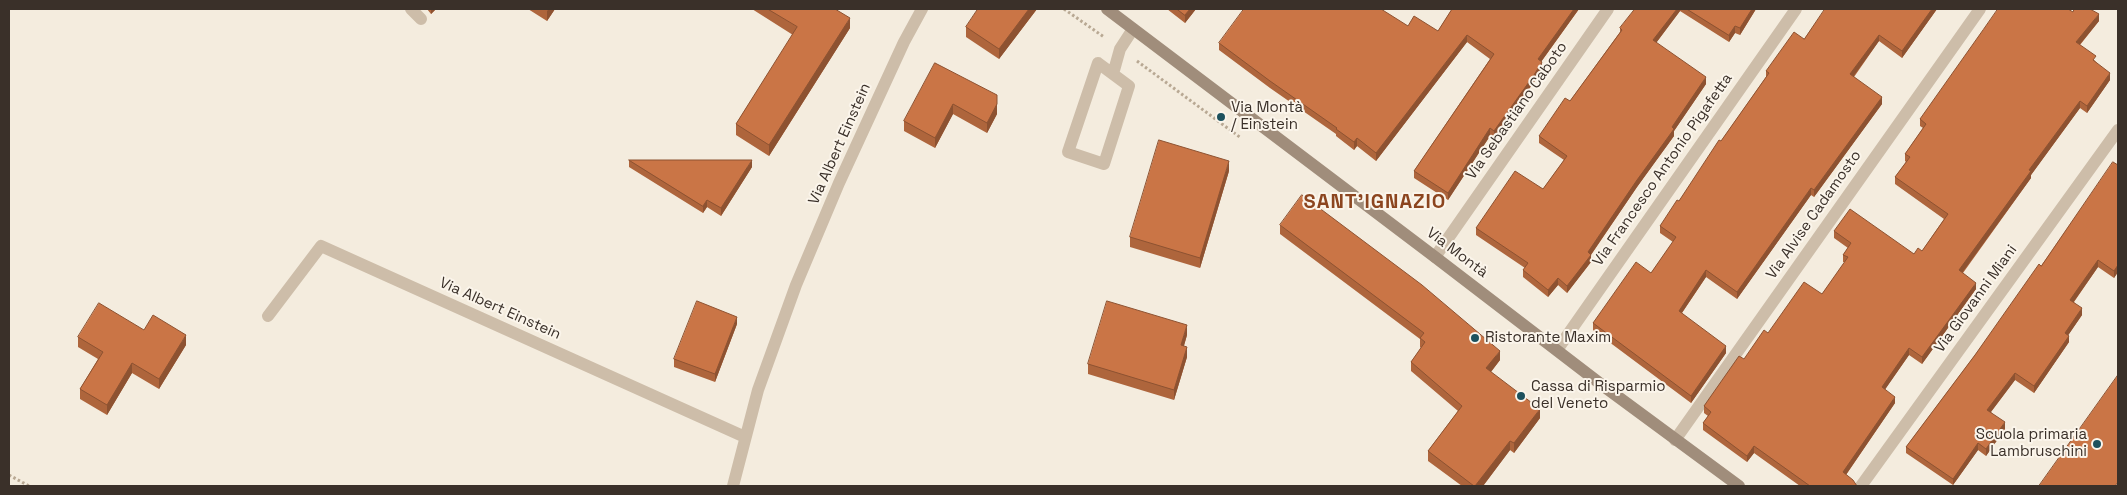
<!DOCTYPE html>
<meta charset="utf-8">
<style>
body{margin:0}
#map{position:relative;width:2127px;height:495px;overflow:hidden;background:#f4ecde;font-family:"Space Grotesk",sans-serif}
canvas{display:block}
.frame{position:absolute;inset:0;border:10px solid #3a3029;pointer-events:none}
</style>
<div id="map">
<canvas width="2127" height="495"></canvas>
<div class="frame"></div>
</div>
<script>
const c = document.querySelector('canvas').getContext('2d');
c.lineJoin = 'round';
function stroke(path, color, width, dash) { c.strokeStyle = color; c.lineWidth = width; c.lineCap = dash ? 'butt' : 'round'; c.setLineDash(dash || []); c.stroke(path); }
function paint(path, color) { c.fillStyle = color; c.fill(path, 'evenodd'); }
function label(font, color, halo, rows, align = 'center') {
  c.font = font + ' "Space Grotesk",sans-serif'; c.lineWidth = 4; c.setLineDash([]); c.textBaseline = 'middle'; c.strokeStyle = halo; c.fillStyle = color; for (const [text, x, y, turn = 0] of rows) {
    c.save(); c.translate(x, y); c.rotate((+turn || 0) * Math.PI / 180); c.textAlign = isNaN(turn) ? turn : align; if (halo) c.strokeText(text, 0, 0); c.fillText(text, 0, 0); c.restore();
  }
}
const path = new Path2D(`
 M1064 9 1104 37
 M1137 61 1241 138
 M9 475 29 486`);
const lane = new Path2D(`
 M411 9 421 19
 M1098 63 1129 86 1104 164 1068 152Z
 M1113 74 1120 49 1133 29`);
const street = new Path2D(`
 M1435 257 1608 9
 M268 316 321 246 745 437
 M1557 350 1796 9
 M1675 440 1980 9
 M733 486 758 390 796 285 839 183 904 42 922 9
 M1861 486 2118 130`);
const secondary = new Path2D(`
 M1107 9 1435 257 1602 385 1739 486`);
const wall = new Path2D(`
 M427 9H436L431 14Z
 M528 9H555L547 21Z
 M752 9H835L850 28 769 156 736 135V124L793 35Z
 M978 9H1037L999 59 966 37V27Z
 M1167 9H1196L1185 23Z
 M1452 9H1579L1541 62 1542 69 1534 82 1494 138 1490 136 1448 200 1414 178V171L1490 59 1467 42 1376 161 1357 146 1354 150 1336 136V134L1270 88 1219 50V43L1408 26 1438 31Z
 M1635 9H1756L1740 35 1735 33 1729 42 1680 11 1656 43 1706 84 1674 131V136L1637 187 1591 255V262L1567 293 1558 285 1548 297 1523 277V270L1525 268 1476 235V228L1543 189 1564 160 1539 143V136L1570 101 1620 32V28Z
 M1937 9 1902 58 1879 41 1854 77 1882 104 1814 197 1811 195 1737 299 1706 277 1682 313 1726 353 1691 403 1593 330V323L1651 273 1673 242 1660 233V226L1679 201 1766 77V71L1804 39Z
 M2073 12 2099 21 2080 45 2096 62 2110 80 2087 113 2080 108 2031 175V178L1963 273 1976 289 1922 364 1909 355 1885 389 1895 403 1846 475 1857 486H1859H1800L1754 453 1747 462 1703 430V423L1708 416 1704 413V406L1744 359 1768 333 1822 294 1845 262H1843V255L1848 248 1834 238V231L1914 254 1922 251 1944 219 1895 184V177L1906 162 1905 161V154L1923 128 1920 126V119Z
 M935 63 997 104V114L987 133 953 114 935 148 904 131V121Z
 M629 160 752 167 721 216 707 207 703 213 629 167Z
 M2118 165V272L2114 278 2098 267 2074 302 2082 315 2068 335 2069 342 2034 393 2015 380 1991 412 2005 429 1986 456 1978 450 1953 485 1906 453V447L1975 355 2041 266Z
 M1229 171 1200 268 1130 247V237Z
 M1280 225 1500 360 1491 372 1540 418 1514 453 1510 450 1483 486H1462L1428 461V451L1458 411 1411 371V362L1421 348 1420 347V339L1280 234Z
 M737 324 715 382 674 367V359Z
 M144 330 186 345 159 389 132 373 107 415 80 399V389L98 359 78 347V337Z
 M1187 335 1184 346 1187 357 1174 400 1088 374V364Z`);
const shadedWall = new Path2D(`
 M431 9H436L431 14Z
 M549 9H555L547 21V11Z
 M1029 9H1037L999 59V49Z
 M1190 9H1196L1185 23V15Z
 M1574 9H1579L1538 66V59Z
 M1677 9H1680V11L1653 47V40Z
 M1752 9H1756L1740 35V28Z
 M1932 9H1937L1902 58V51Z
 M2099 14V21L2076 49V42Z
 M850 18V28L769 156V145Z
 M1735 26V33L1729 42V35Z
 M1467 35V42L1376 161V153Z
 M1879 35V41L1850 81V74Z
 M1542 62V69L1534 82 1494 138V131Z
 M2110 73V80L2087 113V106Z
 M1706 77V84L1674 131V136L1637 187 1588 259V252L1672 127Z
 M1882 97V104L1814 197V190Z
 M2080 101V108L2031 175V178L1959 277V270L2029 170Z
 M953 104V114L935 148V138Z
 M997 104V114L987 133V123Z
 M1490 128V136L1448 200V193Z
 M1357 138V146L1354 150V142Z
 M752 160V167L721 216V208Z
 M1229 161V171L1200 268V258Z
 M1811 188V195L1737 299V292Z
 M707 200V207L703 213V206Z
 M1591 255V262L1567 293V286Z
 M2098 260V267L2070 307V300Z
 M2118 265V272L2114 278V271Z
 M1706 270V277L1679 317V311Z
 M1558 278V285L1548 297V290Z
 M1976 283V289L1922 364V357Z
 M2082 308V315L2065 340V333Z
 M737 317V324L715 382V374Z
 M1187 325V335L1181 355V345Z
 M186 335V345L159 389V379Z
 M2069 336V342L2034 393V386Z
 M1726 346V353L1691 403V396Z
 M1187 347V357L1174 400V390Z
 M1909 348V355L1882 394V387Z
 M1500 351V360L1486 378V368Z
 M132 363V373L107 415V405Z
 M2015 373V380L1987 417V410Z
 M1895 397V403L1843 479V472Z
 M1540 409V418L1514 453V443Z
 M2005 422V429L1986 456V449Z
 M1510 441V450L1483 486H1475Z
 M1978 443V450L1953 485V479Z
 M1754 446V453L1747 462V456Z`);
const building = new Path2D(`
 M768 9H835L850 18 769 145 736 124 797 27Z
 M978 9H1029L999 49 966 27Z
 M1177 9H1190L1185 15Z
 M1244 9H1381L1408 26 1414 16 1438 31 1452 9H1574L1538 59 1542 62 1534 75 1494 131 1490 128 1448 193 1414 171 1494 54 1467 35 1376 153 1357 138 1354 142 1336 129 1337 128 1270 81 1219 43Z
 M1635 9H1677L1653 40 1706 77 1672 127 1674 129 1637 180 1588 252 1591 255 1567 286 1558 278 1548 290 1523 270 1528 263 1476 228 1515 171 1543 189 1567 156 1539 136 1565 98 1570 101 1622 30 1620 28Z
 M1687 9H1752L1740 28 1735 26 1729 35Z
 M1825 9H1932L1902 51 1879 35 1850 74 1882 97 1814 190 1811 188 1737 292 1706 270 1679 311 1726 346 1691 396 1593 323 1636 262 1651 273 1676 237 1660 226 1677 200 1679 201 1719 140 1721 141 1769 73 1766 71 1794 32 1804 39Z
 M1998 9H2068L2073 12 2074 9H2090L2099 14 2076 42 2096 56 2093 60 2110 73 2087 106 2080 101 2029 170 2031 171 1959 270 1976 283 1922 357 1909 348 1882 387 1895 397 1843 472 1853 480 1857 486H1859H1810L1754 446 1747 456 1703 423 1711 412 1704 406 1739 356 1744 359 1764 330 1768 333 1804 282 1822 294 1848 257 1843 255 1851 243 1834 231 1850 209 1914 254 1918 248 1922 251 1948 214 1895 177 1910 157 1905 154 1926 124 1920 119 1983 30Z
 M935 63 997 95V104L987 123 953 104 935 138 904 121Z
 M1159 140 1229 161 1200 258 1130 237Z
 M629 160H752L721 208 707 200 703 206Z
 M2113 162 2118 165V265L2114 271 2098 260 2070 300 2082 308 2065 333 2069 336 2034 386 2015 373 1987 410 2005 422 1986 449 1978 443 1953 479 1906 447 1975 355 2039 264 2041 266Z
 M1302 195 1422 285 1500 351 1486 368 1540 409 1514 443 1510 441 1475 486H1474L1428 451 1462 406 1411 362 1425 342 1420 338 1424 333 1280 225Z
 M697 301 737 317 715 374 674 359Z
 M1107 301 1187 325 1181 345 1187 347 1174 390 1088 364Z
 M99 303 144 330 153 315 186 335 159 379 132 363 107 405 80 389 103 352 78 337Z
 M2118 375V482L2115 486H2039Z`);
const markers = [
 [1221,117,5,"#1d515d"],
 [1475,338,5,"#1d515d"],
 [1521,396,5,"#1d515d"],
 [2097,444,5,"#1d515d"]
];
const poiNames = [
 ["Via Montà",1231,108],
 ["/ Einstein",1231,125],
 ["Ristorante Maxim",1485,338],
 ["Cassa di Risparmio",1531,387],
 ["del Veneto",1531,404],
 ["Scuola primaria",2087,435,"right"],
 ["Lambruschini",2087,452,"right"]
];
const streetNames = [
 ["Via Sebastiano Caboto",1517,111,-55],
 ["Via Albert Einstein",840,144,-66],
 ["Via Francesco Antonio Pigafetta",1663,170,-55],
 ["Via Alvise Cadamosto",1814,215,-55],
 ["Via Montà",1457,253,37],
 ["Via Giovanni Miani",1976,299,-54],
 ["Via Albert Einstein",500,309,24]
];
const districtNames = [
 ["SANT'IGNAZIO",1375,203]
];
stroke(path, '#b8a893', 3, [2.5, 2.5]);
stroke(lane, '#cdbda9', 12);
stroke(street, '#cdbda9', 12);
stroke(secondary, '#a08d7b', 12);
paint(wall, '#ae653c');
paint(shadedWall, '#8d5231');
paint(building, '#ca7546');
stroke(building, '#8d5231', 1);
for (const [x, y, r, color] of markers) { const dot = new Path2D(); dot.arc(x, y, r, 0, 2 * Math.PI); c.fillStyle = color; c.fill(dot); stroke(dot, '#fbf5eb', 2); }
label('15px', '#3a3029', '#fbf5eb', poiNames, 'left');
label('15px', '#3a3029', '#fbf5eb', streetNames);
c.letterSpacing = '1px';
label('bold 20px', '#8c451f', '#fbf5eb', districtNames);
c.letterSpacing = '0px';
</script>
